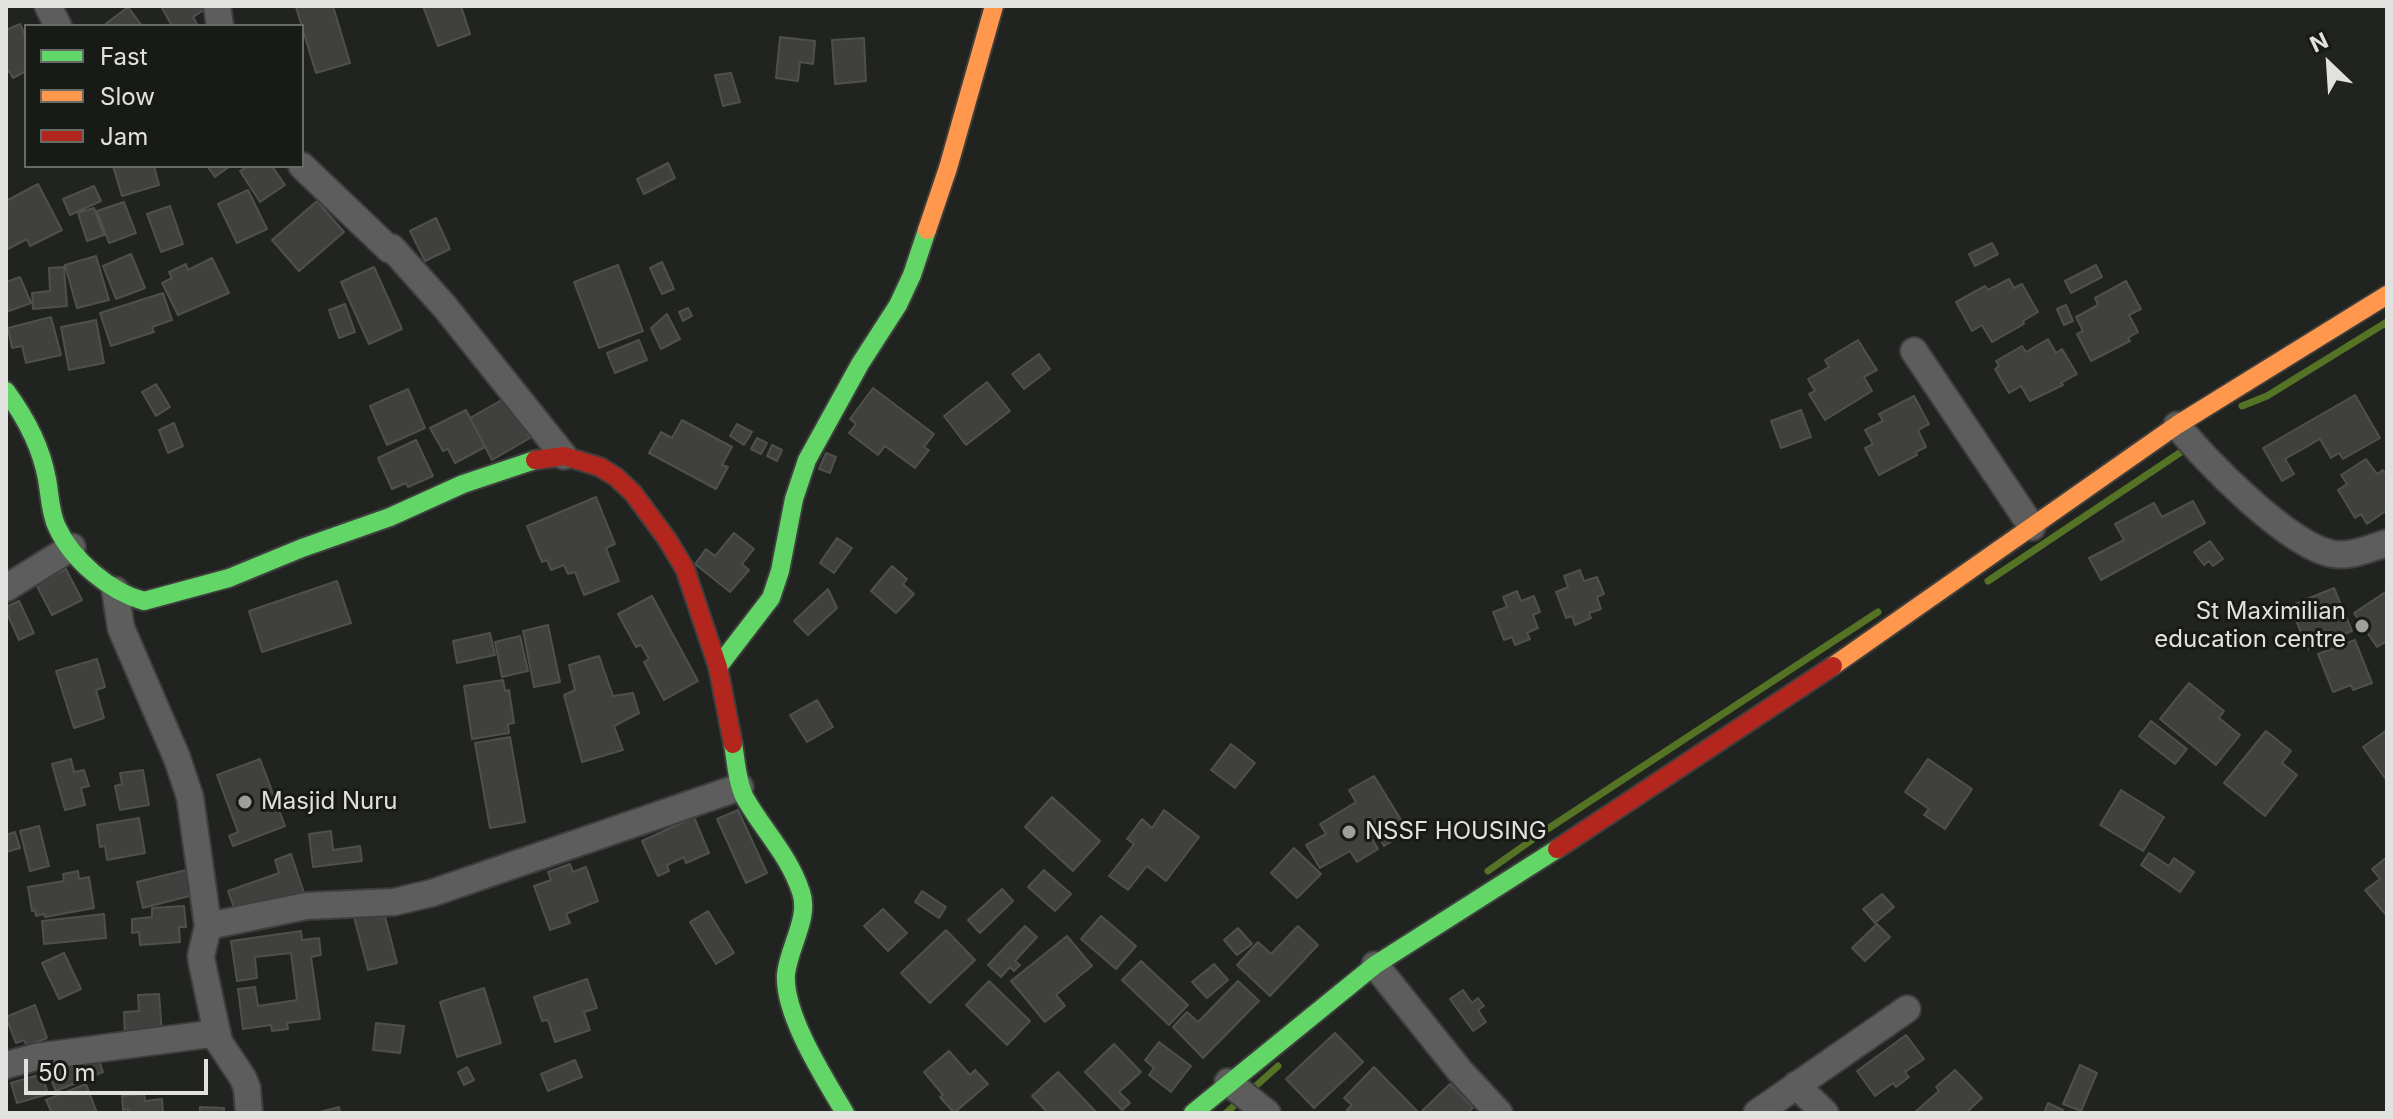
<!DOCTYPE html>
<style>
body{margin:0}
#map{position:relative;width:2393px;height:1119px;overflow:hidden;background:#212320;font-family:Inter,sans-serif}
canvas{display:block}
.frame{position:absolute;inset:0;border:8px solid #e1e2df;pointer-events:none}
.legend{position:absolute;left:24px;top:24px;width:280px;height:144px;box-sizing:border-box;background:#181a16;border:2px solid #686a66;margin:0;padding:10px 14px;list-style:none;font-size:24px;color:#e1e2df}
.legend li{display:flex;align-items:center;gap:16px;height:40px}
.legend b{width:40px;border:2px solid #686a66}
.north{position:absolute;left:2289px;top:24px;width:80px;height:80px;-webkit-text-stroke:6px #181a16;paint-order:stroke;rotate:335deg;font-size:22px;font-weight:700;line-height:32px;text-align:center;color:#e1e2df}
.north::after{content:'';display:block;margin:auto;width:28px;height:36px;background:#e1e2df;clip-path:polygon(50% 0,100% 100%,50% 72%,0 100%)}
.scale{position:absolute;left:24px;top:1059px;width:184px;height:36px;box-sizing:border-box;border:4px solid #e1e2df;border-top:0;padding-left:10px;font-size:24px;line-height:28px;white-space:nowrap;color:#e1e2df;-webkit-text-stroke:6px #181a16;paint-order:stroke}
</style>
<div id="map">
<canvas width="2393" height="1119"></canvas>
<div class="frame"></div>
<ul class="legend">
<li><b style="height:10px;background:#63d668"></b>Fast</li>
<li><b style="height:10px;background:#ff974d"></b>Slow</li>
<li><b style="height:10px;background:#b3261e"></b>Jam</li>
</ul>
<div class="north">N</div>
<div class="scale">50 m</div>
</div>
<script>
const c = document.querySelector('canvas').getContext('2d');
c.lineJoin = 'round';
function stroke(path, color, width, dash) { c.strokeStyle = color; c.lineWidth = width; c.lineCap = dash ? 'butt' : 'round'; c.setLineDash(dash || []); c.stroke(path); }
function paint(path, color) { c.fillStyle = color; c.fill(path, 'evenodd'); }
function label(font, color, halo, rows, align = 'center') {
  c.font = font + ' Inter,sans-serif'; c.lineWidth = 6; c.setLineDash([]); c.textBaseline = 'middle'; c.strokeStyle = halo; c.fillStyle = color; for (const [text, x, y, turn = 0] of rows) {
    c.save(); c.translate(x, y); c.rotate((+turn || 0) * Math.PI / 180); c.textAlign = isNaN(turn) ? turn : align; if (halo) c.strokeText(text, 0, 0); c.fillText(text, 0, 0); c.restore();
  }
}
const stream = new Path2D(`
 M2242 406 2267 396 2387 322
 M1988 581 2190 446
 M1488 871 1546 830 1878 612
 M1226 1113 1278 1066`);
const building = new Path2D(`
 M161 6H202L204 10 193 17 198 26H172Z
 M333 6 350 63 316 73 296 7Z
 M423 6H461L470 34 438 46Z
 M128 7 142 26H103Z
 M20 24 26 37V71L13 78 9 71 6 72V30Z
 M780 37 815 41 813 64 800 62 798 81 776 78Z
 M864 38 866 81 835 84 832 40Z
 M731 73 740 102 723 106 715 75Z
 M668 163 675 178 644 194 637 179Z
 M113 166H154L159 185 122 196Z
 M207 166H230L215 177Z
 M248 166H272L285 185 260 202 240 171Z
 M38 184 62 230 30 246 27 239 6 250V201Z
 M94 186 101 201 70 215 63 199Z
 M248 190 267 229 237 243 218 204Z
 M317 201 344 232 299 271 272 240Z
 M124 202 136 233 109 243 97 211Z
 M170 206 183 244 161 252 147 214Z
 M94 208 104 235 87 241 78 213Z
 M436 218 450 249 425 261 410 231Z
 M1992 243 1998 254 1975 266 1969 254Z
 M131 254 145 288 116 299 103 266Z
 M96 256 109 300 77 308 65 265Z
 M212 258 229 293 178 315 162 283 172 278 169 272 186 264 188 270Z
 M662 262 674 289 662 294 650 268Z
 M618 265 643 331 599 348 574 282Z
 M2096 265 2102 277 2071 293 2065 281Z
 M64 267 67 306 33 309 32 293 50 291 49 268Z
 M374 267 402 329 369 344 341 282Z
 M20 277 31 303 9 311 6 303V282Z
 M2009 279 2014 288 2022 284 2038 312 2023 321 2024 324 1992 342 1982 325 1972 331 1956 302 1985 286 1988 290Z
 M2126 281 2141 309 2129 315 2138 332 2128 338 2130 341 2091 361 2077 334 2083 331 2076 317 2098 305 2095 298Z
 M163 293 172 320 152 327 154 332 111 346 100 313Z
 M345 304 355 332 339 338 329 310Z
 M2066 305 2073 321 2064 325 2057 309Z
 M688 308 692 316 683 321 679 312Z
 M667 314 680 339 661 349 651 328Z
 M51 317 61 355 26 363 22 346 12 348 8 328Z
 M96 320 104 363 69 370 61 327Z
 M2048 339 2056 353 2062 349 2077 374 2061 383 2063 385 2030 401 2021 386 2009 393 1995 369 1999 366 1996 361 2022 346 2026 352Z
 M639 340 647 360 615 373 607 353Z
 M1858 340 1877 370 1864 377 1872 391 1825 420 1809 394 1815 391 1808 379 1829 367 1825 360Z
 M1039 354 1050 369 1024 389 1012 374Z
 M987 382 1010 411 966 445 944 416Z
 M156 384 170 407 156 416 142 392Z
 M873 388 934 434 924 447 929 450 915 468 885 446 878 455 849 433 856 424 850 419Z
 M408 389 425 428 387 445 370 406Z
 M2355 395 2380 438 2343 459 2339 453 2331 458 2320 439 2285 459 2294 474 2282 481 2263 448Z
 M1914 396 1929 424 1918 430 1926 447 1916 452 1917 455 1879 475 1865 448 1873 444 1865 430 1883 421 1879 414Z
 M507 397 530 438 492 460 470 418Z
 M466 410 485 447 455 463 448 449 443 451 430 428Z
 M1801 410 1811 437 1781 448 1771 421Z
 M682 420 732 447 722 465 728 467 716 489 649 453 661 432 672 438Z
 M174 423 183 446 168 453 159 430Z
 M737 424 752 432 744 445 730 436Z
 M757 438 767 443 761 454 751 449Z
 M416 440 433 476 408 487 406 483 392 489 378 458Z
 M772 445 782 450 777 461 767 456Z
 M826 453 836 457 830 473 819 469Z
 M2366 459 2377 474 2383 470 2387 476V510L2367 524 2361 514 2355 518 2338 490 2347 484 2341 475Z
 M596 497 615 544 606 548 619 581 584 595 575 572 568 574 564 565 551 570 547 560 542 562 527 526Z
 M2193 501 2205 523 2101 580 2089 558 2124 540 2115 524 2154 503 2162 517Z
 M734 533 754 549 742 564 749 570 730 592 695 564 706 549 715 556Z
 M837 538 852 548 834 573 820 563Z
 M2210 541 2223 559 2213 566 2209 561 2204 565 2194 552Z
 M892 566 907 579 903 584 914 594 896 613 871 591Z
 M66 569 82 600 52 615 36 584Z
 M1580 570 1584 581 1597 577 1604 594 1597 597 1601 609 1589 613 1591 618 1575 625 1572 616 1566 618 1556 592 1568 587 1564 576Z
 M337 581 351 623 262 652 249 611Z
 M2334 588 2352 631 2308 649 2290 606Z
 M828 589 837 608 808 635 794 621Z
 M1517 591 1521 601 1534 596 1540 612 1533 615 1538 628 1527 633 1530 639 1515 645 1512 637 1504 640 1493 612 1507 607 1503 597Z
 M2387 591V641L2377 647 2354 613Z
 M652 596 698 681 664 700 644 662 649 659 641 645 636 647 618 614Z
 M19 601 34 633 19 640 6 611V607Z
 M548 625 560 682 534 687 523 631Z
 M490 633 495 655 457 663 453 641Z
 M520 636 528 671 502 677 495 642Z
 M2355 640 2372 683 2353 690 2351 685 2333 692 2318 654Z
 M599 656 613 696 633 693 639 713 614 726 623 750 582 762 564 695 575 690 569 665Z
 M97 659 105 687 96 690 104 718 74 728 56 671Z
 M503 680 505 691 509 690 514 723 508 724 509 733 472 739 464 686Z
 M2189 683 2224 711 2219 718 2240 735 2216 765 2160 719Z
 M817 700 833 727 807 742 790 715Z
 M2151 721 2187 749 2175 764 2139 736Z
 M2387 730V781L2363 747Z
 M2266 731 2291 751 2282 763 2297 775 2265 816 2224 783Z
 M510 737 525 822 490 828 475 743Z
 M1231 744 1255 763 1235 788 1211 770Z
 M71 759 74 772 84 770 89 786 81 788 85 805 65 810 52 764Z
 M260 759 285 826 233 846 229 836 238 832 217 775Z
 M1928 759 1972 789 1945 829 1924 815 1929 809 1905 792Z
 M143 770 149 805 120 810 115 786 122 784 120 773Z
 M1374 776 1408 831 1384 846 1377 834 1371 837 1378 849 1357 862 1350 851 1320 868 1306 845 1326 834 1320 824 1356 802 1349 790Z
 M2121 790 2164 817 2143 851 2100 825Z
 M1052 797 1100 841 1073 871 1025 827Z
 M738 810 767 873 746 883 717 819Z
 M1164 810 1199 837 1166 881 1147 866 1128 890 1109 876 1134 844 1127 839 1142 819 1152 828Z
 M694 817 709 853 686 863 684 857 667 865 669 871 658 876 642 841Z
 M139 818 145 853 107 860 105 846 100 847 97 825Z
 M39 826 49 866 30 871 20 831Z
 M331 831 333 850 360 846 362 861 313 867 309 834Z
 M15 832 20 848 6 852V835Z
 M1294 848 1321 874 1297 898 1271 873Z
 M2149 853 2169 866 2174 858 2194 872 2180 892 2141 865Z
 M291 854 304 893 237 916 228 891 279 873 275 860Z
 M2387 857V916L2365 890 2380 879 2372 869Z
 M570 864 573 872 586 867 598 901 566 914 570 923 550 930 534 886 551 880 548 872Z
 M186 870 193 895 143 908 137 882Z
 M1044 870 1071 894 1055 911 1028 887Z
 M78 871 79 879 89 877 94 908 45 917 44 914 36 916 35 910 32 911 28 887 64 881 63 874Z
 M1002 889 1013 901 980 933 968 920Z
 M922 891 946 907 939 918 915 902Z
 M1882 894 1894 907 1875 923 1863 909Z
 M184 906 186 927H179L180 942 140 945 139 932 132 933V919L152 917V908Z
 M383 909 397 963 368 970 354 917Z
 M883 909 907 933 888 951 864 926Z
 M708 911 734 953 716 964 690 922Z
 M104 914 106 938 44 944 42 921Z
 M1101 916 1136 946 1116 969 1081 939Z
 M1877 924 1890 937 1865 961 1852 948Z
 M1025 926 1037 937 1015 961 1020 965 1014 971 1010 967 1001 977 988 965Z
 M1298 926 1318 945 1270 996 1237 965 1258 942 1271 954Z
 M1238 928 1252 944 1237 955 1224 940Z
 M946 930 975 960 930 1003 901 973Z
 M301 931 302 940 319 938 321 955 311 957 320 1019 287 1023 288 1029 272 1031 271 1025 243 1029 238 989 255 987 258 1006 297 1000 291 953 255 957 257 978 237 981 231 941Z
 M1067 936 1092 966 1056 995 1065 1006 1045 1022 1011 981Z
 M64 953 81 989 59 999 42 963Z
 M1141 961 1188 1005 1169 1025 1122 980Z
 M1214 964 1228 980 1207 998 1192 982Z
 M587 979 597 1008 584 1012 590 1030 555 1042 548 1020 542 1021 534 997Z
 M989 981 1030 1021 1007 1045 966 1005Z
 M1238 981 1259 1001 1203 1058 1173 1027 1187 1012 1198 1022Z
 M484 988 501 1043 457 1057 440 1002Z
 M1463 990 1472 1003 1478 998 1484 1006 1478 1010 1486 1022 1473 1031 1450 999Z
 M159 994 162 1034 125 1040 124 1012 139 1011 138 995Z
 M35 1005 47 1038 27 1046 24 1040 16 1043 6 1017Z
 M376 1023 404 1026 400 1053 373 1050Z
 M1335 1033 1363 1062 1314 1108 1286 1079Z
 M1906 1035 1924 1059 1905 1072 1909 1077 1896 1087 1893 1083 1875 1096 1857 1071Z
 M1159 1042 1191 1066 1171 1092 1149 1075 1154 1068 1145 1060Z
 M1114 1044 1141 1072 1119 1092 1130 1103 1122 1110 1085 1072Z
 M949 1051 970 1075 975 1070 988 1084 954 1113 940 1097 943 1095 924 1072Z
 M87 1053 98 1057 103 1072 56 1091 47 1070Z
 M575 1060 582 1077 548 1091 541 1074Z
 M2080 1065 2097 1073 2081 1111 2063 1104Z
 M467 1067 474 1080 464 1085 458 1072Z
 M1374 1067 1419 1113H1350L1347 1110 1352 1105 1344 1098Z
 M1955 1070 1982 1098 1966 1113H1914L1939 1091 1936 1087Z
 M1058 1072 1097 1113H1048L1032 1096Z
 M42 1074 48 1094 17 1103 11 1083Z
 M86 1084 97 1113H52L46 1100Z
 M1450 1084 1473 1108 1467 1113H1424L1422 1111Z
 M144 1094 145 1101 162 1099 163 1113H128V1109L123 1110 122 1096Z
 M2048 1103 2063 1110 2062 1113H2044Z
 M200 1107 224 1108V1113H200Z
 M339 1107 340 1113H320V1112Z`);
const street = new Path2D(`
 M48 6 58 26
 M217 6 220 26
 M302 166 389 249 392 248 445 307 564 456
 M1914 351 2032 527
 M2177 425C2205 461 2289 546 2333 554 2351 557 2370 548 2387 543
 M6 588 72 547
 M115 590 121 628 177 758 190 797 208 926 201 956 202 963 219 1042 243 1078 247 1088 249 1113
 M208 926 306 906 394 902 432 893 740 787
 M1375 965 1460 1071 1499 1113
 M6 1065 36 1057 217 1033
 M1228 1082 1267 1113
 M1796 1085 1825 1113
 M1757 1113 1907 1009`);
const fast = new Path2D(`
 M6 391C26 418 41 446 47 479 50 495 50 513 57 527 72 560 110 592 144 601L229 578 302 548 390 517 463 484 535 460
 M718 667 771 598 780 571 794 499 807 460 860 364 898 305 912 275 927 230
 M733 744C736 760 737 783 745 798 763 830 789 855 801 892 810 918 789 946 786 974 783 1014 825 1079 845 1113
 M1193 1113 1375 965 1557 849`);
const slow = new Path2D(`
 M927 230 948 168 994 6
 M1833 666 2177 425 2387 295`);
const jam = new Path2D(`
 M535 460 564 456 600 467 616 477 633 493 667 539 685 569 718 667 733 744
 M1557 849 1833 666`);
const markers = [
 [2362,626,8,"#9e9f9c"],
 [245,802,8,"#9e9f9c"],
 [1349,832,8,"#9e9f9c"]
];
const poiNames = [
 ["St Maximilian",2346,612,"right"],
 ["education centre",2346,640,"right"],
 ["Masjid Nuru",261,802],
 ["NSSF HOUSING",1365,832]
];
stroke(stream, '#547325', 7);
paint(building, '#40413f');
stroke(building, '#4e504d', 2);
stroke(street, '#3e3f3d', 30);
stroke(fast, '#3e3f3d', 22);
stroke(slow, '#3e3f3d', 22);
stroke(jam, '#3e3f3d', 22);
stroke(street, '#5c5d5c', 26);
stroke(fast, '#63d668', 18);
stroke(slow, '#ff974d', 18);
stroke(jam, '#b3261e', 18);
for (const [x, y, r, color] of markers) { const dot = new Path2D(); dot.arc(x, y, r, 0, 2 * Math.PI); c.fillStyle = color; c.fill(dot); stroke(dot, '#181a16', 3); }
label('24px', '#e1e2df', '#181a16', poiNames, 'left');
</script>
